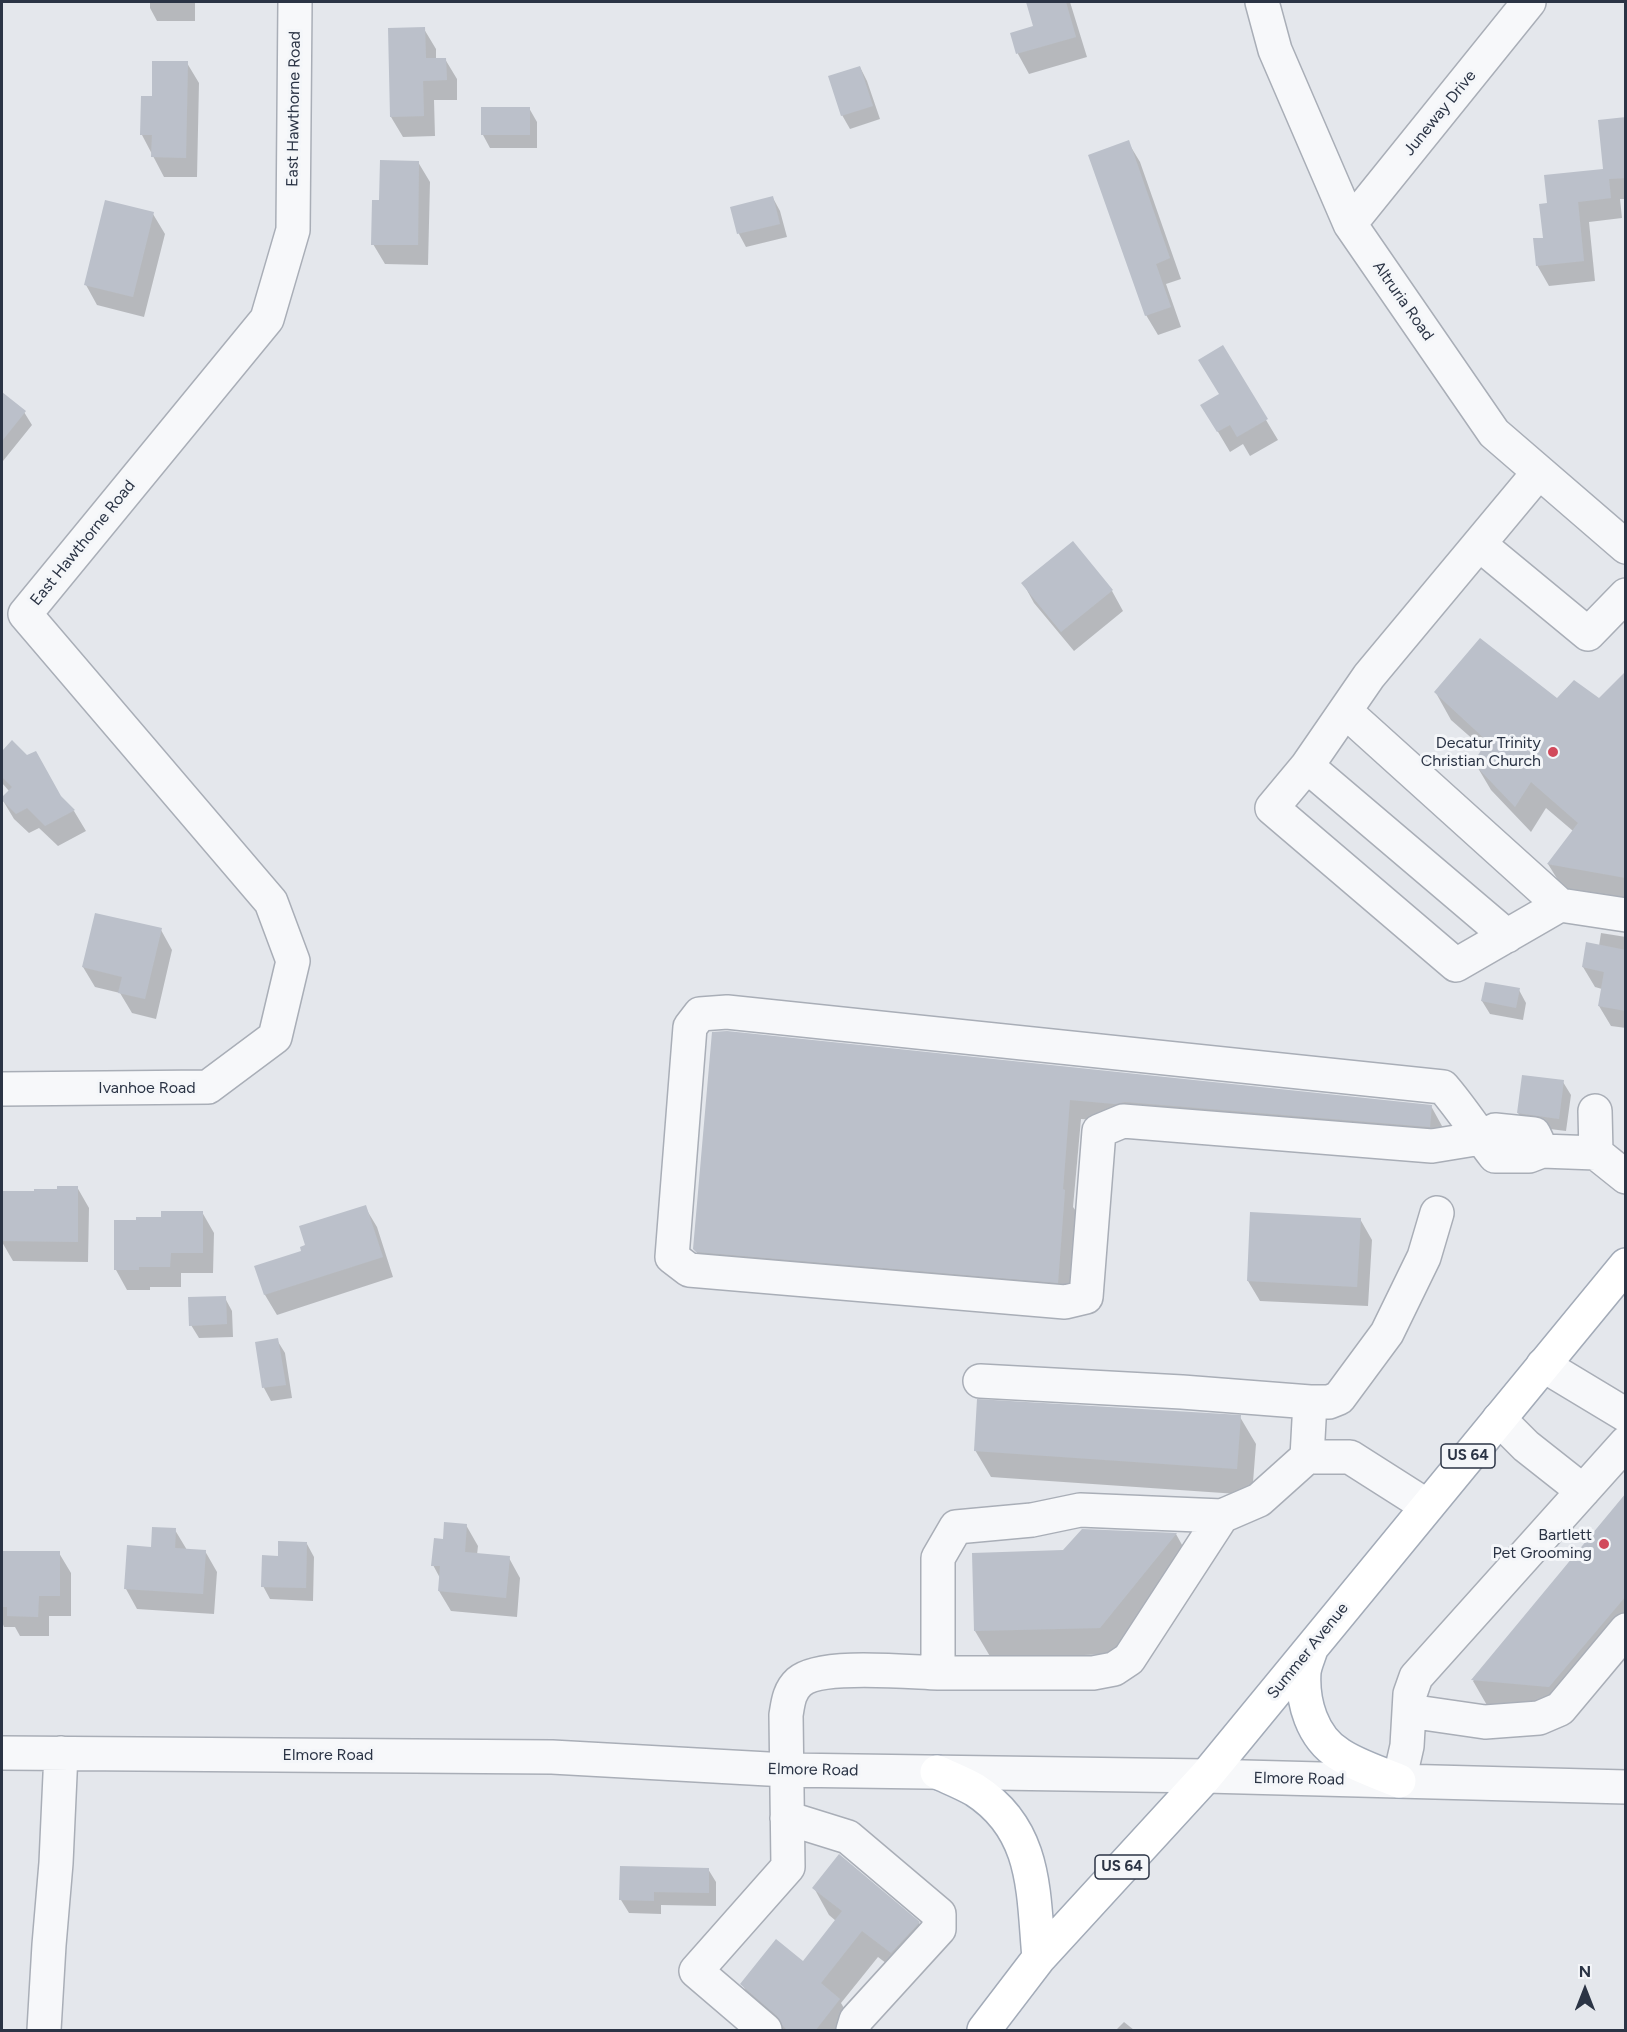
<!DOCTYPE html>
<style>
body{margin:0}
#map{position:relative;width:1627px;height:2032px;overflow:hidden;background:#e4e7ec;font-family:Figtree,sans-serif}
canvas{display:block}
.frame{position:absolute;inset:0;border:3px solid #2b3445;pointer-events:none}
.north{position:absolute;left:1555px;top:1960px;width:60px;height:60px;-webkit-text-stroke:4px #f4f6f9;paint-order:stroke;rotate:0deg;font-size:16px;font-weight:700;line-height:24px;text-align:center;color:#2b3445}
.north::after{content:'';display:block;margin:auto;width:21px;height:27px;background:#2b3445;clip-path:polygon(50% 0,100% 100%,50% 72%,0 100%)}
</style>
<div id="map">
<canvas width="1627" height="2032"></canvas>
<div class="frame"></div>
<div class="north">N</div>
</div>
<script>
const c = document.querySelector('canvas').getContext('2d');
c.lineJoin = 'round';
function paint(path, color) { c.fillStyle = color; c.fill(path, 'evenodd'); }
function stroke(path, color, width, dash) { c.strokeStyle = color; c.lineWidth = width; c.lineCap = dash ? 'butt' : 'round'; c.setLineDash(dash || []); c.stroke(path); }
function label(font, color, halo, rows, align = 'center') {
  c.font = font + ' Figtree,sans-serif'; c.lineWidth = 6; c.setLineDash([]); c.textBaseline = 'middle'; c.strokeStyle = halo; c.fillStyle = color; for (const [text, x, y, turn = 0] of rows) {
    c.save(); c.translate(x, y); c.rotate((+turn || 0) * Math.PI / 180); c.textAlign = isNaN(turn) ? turn : align; if (halo) c.strokeText(text, 0, 0); c.fillText(text, 0, 0); c.restore();
  }
}
const shadow = new Path2D(`
 M150 2H195V21H157L150 8Z
 M1028 2H1070L1087 57 1029 74 1018 54 1012 34 1035 27Z
 M424 29 436 49V59H445L457 79V100H434L435 136 403 137 391 117Z
 M187 63 199 83 197 177H164L142 135 153 98Z
 M860 67 867 81 880 119 850 129 842 115Z
 M529 108 537 122V148H490L483 135V109Z
 M1626 118V199H1620L1622 218 1589 222 1595 281 1549 286 1537 265 1544 239 1549 204 1605 170Z
 M1128 142 1140 162 1181 279 1166 284 1181 327 1158 335 1146 315Z
 M418 162 430 182 428 265 385 264 373 244Z
 M773 198 780 211 787 237 746 247 739 234 732 208Z
 M153 214 165 234 144 317 97 305 86 285Z
 M2 394 24 412 32 425 3 461 2 459Z
 M1202 405 1266 420 1278 440 1250 456 1243 444 1230 452Z
 M1073 543 1112 591 1123 611 1074 651 1034 603 1023 583Z
 M1626 673V901L1564 890 1548 864 1573 831 1546 808 1531 832 1491 790 1475 763 1484 749 1451 720 1436 693 1558 700H1599Z
 M12 743 74 811 86 831 58 846 39 828 29 833 14 819 2 799 9 791 2 783V754Z
 M161 930 172 950 156 1019 132 1013 120 993 95 987 83 967Z
 M1601 933 1626 937V1028L1611 1026 1599 1006 1602 989 1595 987 1583 967 1599 946Z
 M1519 990 1526 1003 1523 1020 1490 1014 1482 1001Z
 M713 1033 1431 1106 1442 1126 1441 1146 1081 1119 1073 1207 1076 1211 1069 1302 706 1269 695 1249Z
 M1563 1082 1571 1095 1566 1131 1526 1126 1518 1113Z
 M77 1187 89 1208 88 1262 13 1261 2 1242V1192L36 1193Z
 M365 1207 377 1227 393 1277 277 1315 265 1295 256 1267 303 1252Z
 M202 1212 214 1233 213 1273H181V1287H150V1290H127L116 1270 162 1219Z
 M1360 1219 1372 1240 1368 1306 1260 1301 1248 1281Z
 M225 1298 232 1311 233 1337 199 1338 191 1325Z
 M277 1340 285 1353 292 1398 271 1401 264 1388 256 1343Z
 M1240 1417 1256 1444 1252 1495 991 1477 975 1450Z
 M1626 1495V1641L1565 1713 1488 1707 1473 1681Z
 M466 1525 478 1546 477 1555 509 1558 520 1578 517 1617 451 1611 439 1591 440 1578 433 1565 444 1540Z
 M175 1530 187 1550 205 1551 217 1572 214 1614 137 1609 126 1589 152 1548Z
 M1176 1534 1191 1561 1116 1654 991 1658 975 1631 1063 1552Z
 M307 1544 314 1557 313 1601 270 1599 263 1586 279 1558Z
 M2 1552 59 1553 71 1573V1616H49V1636H20L15 1627H4L2 1622Z
 M708 1869 716 1882V1906L661 1905V1914L629 1913 621 1900Z
 M814 1888 919 1923 934 1950 907 1979 878 1957 841 2003 855 2027 851 2030H780L758 2011 742 1984 803 1963 836 1921 829 1915Z
 M1124 2022 1134 2030H1116Z`);
const building = new Path2D(`
 M1026 2H1066L1076 37 1016 54 1010 33 1033 26Z
 M425 27 426 58H446L447 80 423 81 424 116 390 117 388 28Z
 M152 61H188L186 158 151 157 152 135H140L141 96H152Z
 M860 66 873 106 841 116 828 76Z
 M481 107H530V135H481Z
 M1626 117V178L1609 179 1611 198 1578 202 1584 261 1536 266 1533 238H1543L1539 204 1547 203 1544 175 1603 169 1598 120Z
 M1129 140 1170 258 1156 264 1171 307 1145 316 1088 155Z
 M380 160 419 161 418 245H371L372 200H379Z
 M773 196 780 224 737 234 730 207Z
 M105 200 154 212 133 297 84 285Z
 M1223 345 1268 419 1237 437 1230 425 1217 432 1200 405 1219 394 1198 360Z
 M2 392 26 411 2 441Z
 M1073 541 1113 590 1061 632 1021 583Z
 M1480 638 1557 698 1574 680 1599 698 1626 671V878L1547 864 1578 823 1531 782 1515 807 1473 763 1487 741 1434 692Z
 M12 740 27 755 36 751 61 796 75 810 45 826 27 808 16 814 2 800V797L12 787 2 777V751Z
 M95 913 162 928 145 999 118 993 122 977 82 967Z
 M1586 942 1626 950V1011L1598 1006 1604 972 1582 967Z
 M1485 982 1520 988 1516 1008 1481 1001Z
 M727 1031 1432 1105 1430 1127 1125 1102 1115 1104 1070 1100 1063 1189 1065 1190 1058 1283 696 1252 693 1249 712 1032Z
 M1522 1075 1564 1080 1559 1119 1517 1113Z
 M57 1186H78V1242L2 1241V1191H34V1189H57Z
 M366 1205 383 1257 264 1295 254 1266 301 1251 300 1247 305 1245 299 1226Z
 M161 1211H203V1253H171L170 1267H139V1270H114V1220H136V1217H161Z
 M1250 1212 1361 1218 1357 1287 1247 1281Z
 M226 1296 227 1324 189 1326 188 1297Z
 M278 1338 286 1385 262 1388 255 1342Z
 M977 1399 1241 1415 1237 1469 974 1451Z
 M1626 1493V1596L1549 1687 1471 1680Z
 M444 1522 467 1524 465 1552 510 1556 506 1598 438 1591 440 1566H431L434 1538 443 1539Z
 M152 1527 176 1528 175 1548 206 1550 203 1594 124 1589 127 1545 151 1547Z
 M1082 1529 1177 1533 1100 1628 974 1631 972 1553 1063 1550Z
 M278 1541 307 1542 306 1588 261 1587 262 1555 278 1556Z
 M2 1551H60V1596H39L38 1617 7 1616V1607H2Z
 M839 1854 920 1922 891 1953 862 1931 821 1983 840 1999 815 2031H788L783 2026 777 2016 740 1984 776 1939 803 1961 842 1911 812 1888Z
 M620 1866 709 1868V1893L654 1892V1901L619 1900Z`);
const minor = new Path2D(`
 M1262 2 1275 50 1350 224 1494 433 1626 547
 M1350 224 1529 2
 M1539 472 1369 676 1307 766 1272 808 1456 965 1560 905 1626 915
 M1479 544 1588 634 1626 595
 M25 614 267 319 293 230 295 2
 M1345 711 1560 905
 M1307 766 1507 936
 M2 1089 208 1087 275 1037 293 961 271 902 25 614
 M1595 1111 1596 1153 1626 1177
 M1542 1151 1534 1134 1495 1130 1481 1138 1432 1146 1123 1121 1099 1131 1086 1297 1065 1302 689 1270 672 1257 690 1027 700 1014 727 1012 1443 1087C1462 1109 1477 1133 1495 1156H1529L1542 1151 1596 1153
 M1543 1365 1626 1415
 M980 1381 1182 1392 1310 1402 1307 1457
 M1310 1402H1329L1339 1398 1387 1333 1424 1257 1437 1213
 M1499 1419 1526 1446 1583 1491
 M938 1673H1093L1114 1669 1129 1659 1222 1516
 M1409 1711 1485 1722 1539 1718 1560 1709 1626 1630
 M2 1753 552 1757 786 1770 1206 1776 1626 1787
 M1399 1781 1407 1746 1410 1694 1416 1677 1626 1443
 M787 1818 848 1837 939 1914V1929L856 2020 853 2030
 M44 2030 49 1945 56 1863 61 1753
 M765 2030 696 1971 788 1867 786 1715C788 1703 789 1691 799 1682 820 1663 908 1672 938 1673V1558L956 1527 1032 1520 1080 1510 1222 1516 1259 1500 1307 1457H1350L1427 1506`);
const major = new Path2D(`
 M1311 1649C1309 1656 1305 1664 1304 1672 1302 1702 1312 1737 1339 1754 1355 1765 1380 1773 1399 1781
 M937 1772C950 1778 963 1783 975 1790 1037 1830 1033 1892 1039 1958
 M984 2030 1039 1958 1206 1776 1626 1265`);
const markers = [
 [1553,752,6,"#d1495b"],
 [1604,1544,6,"#d1495b"]
];
const shields = [
 [1468,1456,54],
 [1122,1867,54]
];
const shieldNames = [
 ["US 64",1468,1456],
 ["US 64",1122,1867]
];
const streetNames = [
 ["East Hawthorne Road",294,109,-89],
 ["Juneway Drive",1440,113,-51],
 ["Altruria Road",1403,301,55],
 ["East Hawthorne Road",83,543,-51],
 ["Ivanhoe Road",147,1088],
 ["Summer Avenue",1308,1651,-51],
 ["Elmore Road",328,1755],
 ["Elmore Road",813,1770,1],
 ["Elmore Road",1299,1779,1]
];
const poiNames = [
 ["Decatur Trinity",1541,743],
 ["Christian Church",1541,761],
 ["Bartlett",1592,1535],
 ["Pet Grooming",1592,1553]
];
paint(shadow, '#0003');
paint(building, '#bbc0ca');
stroke(minor, '#a9aeb7', 36);
stroke(major, '#a3abb8', 36);
stroke(minor, '#f7f8fa', 33);
stroke(major, '#fff', 33);
for (const [x, y, r, color] of markers) { const dot = new Path2D(); dot.arc(x, y, r, 0, 2 * Math.PI); c.fillStyle = color; c.fill(dot); stroke(dot, '#f4f6f9', 2); }
for (const [x, y, w] of shields) { const box = new Path2D(); box.roundRect(x - w / 2, y - 12, w, 24, 4.5); c.fillStyle = '#f4f6f9'; c.fill(box); stroke(box, '#2b3445', 1.5); }
label('bold 15px', '#2b3445', null, shieldNames);
label('16px', '#2b3445', '#f4f6f9', streetNames);
label('16px', '#2b3445', '#f4f6f9', poiNames, 'right');
</script>
